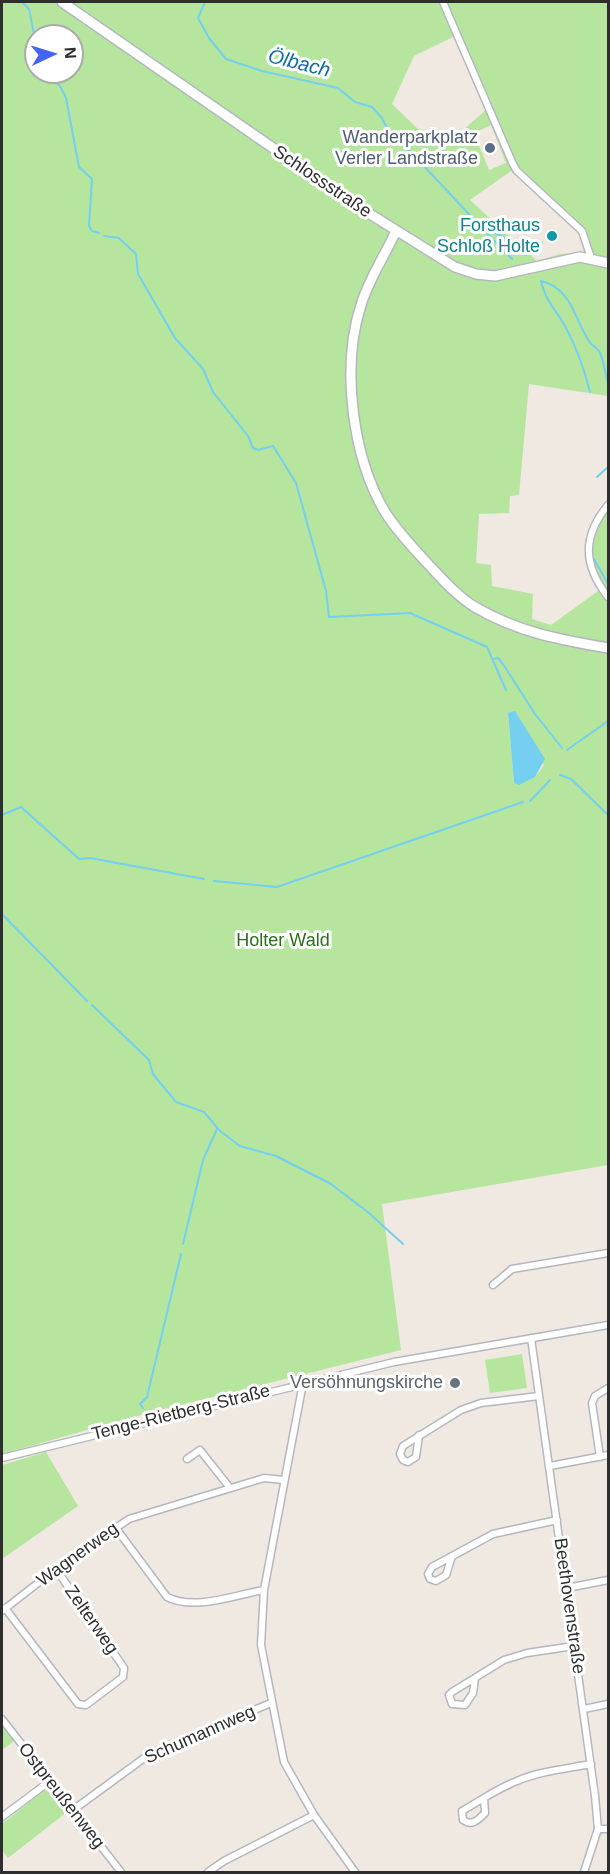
<!DOCTYPE html>
<meta charset="utf-8">
<style>
body{margin:0}
#map{position:relative;width:610px;height:1874px;overflow:hidden;background:#efe9e1;font-family:Helvetica,sans-serif}
canvas{display:block}
.frame{position:absolute;inset:0;border:3px solid #2e2e2e;pointer-events:none}
.north{position:absolute;left:24px;top:24px;width:60px;height:60px;box-sizing:border-box;background:#fff;border:2px solid #ababab;border-radius:50%;rotate:86deg;font-size:16px;font-weight:700;line-height:24px;text-align:center;color:#2e2e2e}
.north::after{content:'';display:block;margin:auto;width:21px;height:27px;background:#4264fb;clip-path:polygon(50% 0,100% 100%,50% 72%,0 100%)}
</style>
<div id="map">
<canvas width="610" height="1874"></canvas>
<div class="frame"></div>
<div class="north">N</div>
</div>
<script>
const c = document.querySelector('canvas').getContext('2d');
c.lineJoin = 'round';
function paint(path, color) { c.fillStyle = color; c.fill(path, 'evenodd'); }
function stroke(path, color, width, dash) { c.strokeStyle = color; c.lineWidth = width; c.lineCap = dash ? 'butt' : 'round'; c.setLineDash(dash || []); c.stroke(path); }
function label(font, color, halo, rows, align = 'center') {
  c.font = font + ' Helvetica,sans-serif'; c.lineWidth = 6; c.setLineDash([]); c.textBaseline = 'middle'; c.strokeStyle = halo; c.fillStyle = color; for (const [text, x, y, turn = 0] of rows) {
    c.save(); c.translate(x, y); c.rotate((+turn || 0) * Math.PI / 180); c.textAlign = isNaN(turn) ? turn : align; if (halo) c.strokeText(text, 0, 0); c.fillText(text, 0, 0); c.restore();
  }
}
const green = new Path2D(`
 M2 2H608V396L529 384 519 495 510 496 509 513 479 514 476 563 491 565 492 586 533 594 532 619 551 625 605 586C588 558 587 538 608 512V1165L382 1204 401 1350 133 1417 2 1454ZM36 36H72V72H36ZM453 37 465 56 487 109 446 145 429 131 418 129 392 104 414 56ZM491 125 506 163 489 170 474 133ZM511 171 579 232 586 252 560 254 537 261 470 200ZM508 713 544 765 535 777 514 783Z
 M522 1354 527 1388 490 1393 485 1360Z
 M46 1452 78 1506 2 1559V1465Z
 M2 1725 14 1741 2 1750Z
 M49 1790 67 1812 8 1858 2 1850V1824L43 1791Z`);
const water = new Path2D(`
 M515 711 545 759 535 777 519 785 514 783 508 713Z`);
const stream = new Path2D(`
 M22 2 29 9 36 44
 M205 2 198 18 209 38 226 59 262 71 338 88 355 102 372 107 382 118 389 132 400 138 406 147 482 228 502 236 526 255
 M43 72 60 86 66 98 79 167 92 179 89 226 92 231 99 233
 M483 229 512 259
 M104 236 119 238 136 254 138 274 175 338 203 369 213 392 248 436 253 448 258 450 273 446 296 483 326 591 329 617 410 613 487 647 506 690
 M590 392C584 368 577 348 565 326 556 310 545 300 541 281 572 288 574 319 589 341 591 345 596 347 599 351 604 360 605 374 608 383
 M597 477 608 467
 M594 559 608 584
 M494 659 498 658 503 664 535 714 562 748
 M567 750 608 721
 M560 775 571 779 608 815
 M530 801 550 780
 M2 815 21 807 79 859 90 858 204 879
 M214 881 277 887 523 802
 M2 914 87 1001
 M92 1005 149 1060 153 1074 176 1102 204 1112 220 1131 240 1146 276 1156 331 1184 369 1213 403 1244
 M183 1244 203 1160 217 1129
 M143 1408 140 1404 147 1397 181 1254`);
const street = new Path2D(`
 M443 2 512 162 517 171 582 231 591 258
 M608 505C582 537 583 565 608 597
 M493 1285 512 1269 608 1253
 M531 1338 595 1796 598 1829 584 1872
 M303 1383 264 1590 261 1645 284 1762 314 1815 355 1872
 M419 1435 416 1457 408 1462 403 1460 400 1454 403 1446 461 1410 481 1403 539 1396
 M600 1457 592 1403 595 1396 608 1388
 M2 1458 394 1362 608 1325
 M187 1459 200 1450 230 1488
 M550 1466 608 1455
 M115 1527 167 1597C195 1611 234 1595 264 1590
 M452 1556 446 1575 436 1581 430 1579 428 1574 432 1567 493 1534 557 1520
 M567 1588 608 1580
 M5 1608 78 1704 86 1705 123 1677 124 1668 56 1569
 M2 1611 56 1569 129 1519 264 1478 284 1480
 M475 1678 473 1693 465 1705 452 1704 449 1695 452 1692 504 1660 527 1653 574 1646
 M584 1709 608 1704
 M2 1719 121 1872
 M484 1798 485 1813C479 1819 472 1827 463 1820L462 1811C480 1801 498 1788 517 1781 540 1771 566 1769 591 1764
 M73 1810 151 1753 271 1703
 M2 1817 50 1781
 M598 1829H608
 M208 1872 224 1861 314 1815`);
const secondary = new Path2D(`
 M62 2 354 204 455 267 476 274 495 276 580 257 608 263
 M396 231C385 255 369 279 361 305 341 367 352 456 385 512 397 531 413 548 428 564 442 579 458 597 475 607 517 632 561 640 608 648`);
const markers = [
 [490,148,6,"#5c6f8a"],
 [552,236,6,"#0f9aa8"],
 [455,1383,6,"#6b7280"]
];
const serviceNames = [
 ["Wanderparkplatz",478,138],
 ["Verler Landstraße",478,159]
];
const streetNames = [
 ["Schlossstraße",322,182,34],
 ["Tenge-Rietberg-Straße",181,1413,-14],
 ["Wagnerweg",78,1555,-36],
 ["Beethovenstraße",569,1606,82],
 ["Zelterweg",91,1620,55],
 ["Schumannweg",200,1735,-24],
 ["Ostpreußenweg",61,1796,52]
];
const cultureNames = [
 ["Forsthaus",540,226],
 ["Schloß Holte",540,247]
];
const parkNames = [
 ["Holter Wald",283,941]
];
const worshipNames = [
 ["Versöhnungskirche",443,1383]
];
const waterNames = [
 ["Ölbach",299,64,14]
];
paint(green, '#b6e59e');
paint(water, '#75cff0');
stroke(stream, '#75cff0', 2);
stroke(street, '#b4b7c1', 9);
stroke(secondary, '#b4b7c1', 12);
stroke(street, '#fff', 6);
stroke(secondary, '#fff', 9);
for (const [x, y, r, color] of markers) { const dot = new Path2D(); dot.arc(x, y, r, 0, 2 * Math.PI); c.fillStyle = color; c.fill(dot); stroke(dot, '#fff', 2); }
label('18px', '#4e5e75', '#fff', serviceNames, 'right');
label('18px', '#2e2e2e', '#fff', streetNames);
label('18px', '#0d838f', '#fff', cultureNames, 'right');
label('18px', '#2c6e1b', '#fff', parkNames);
label('18px', '#5b616d', '#fff', worshipNames, 'right');
label('italic 20px', '#0d6fa3', '#fff', waterNames);
</script>
